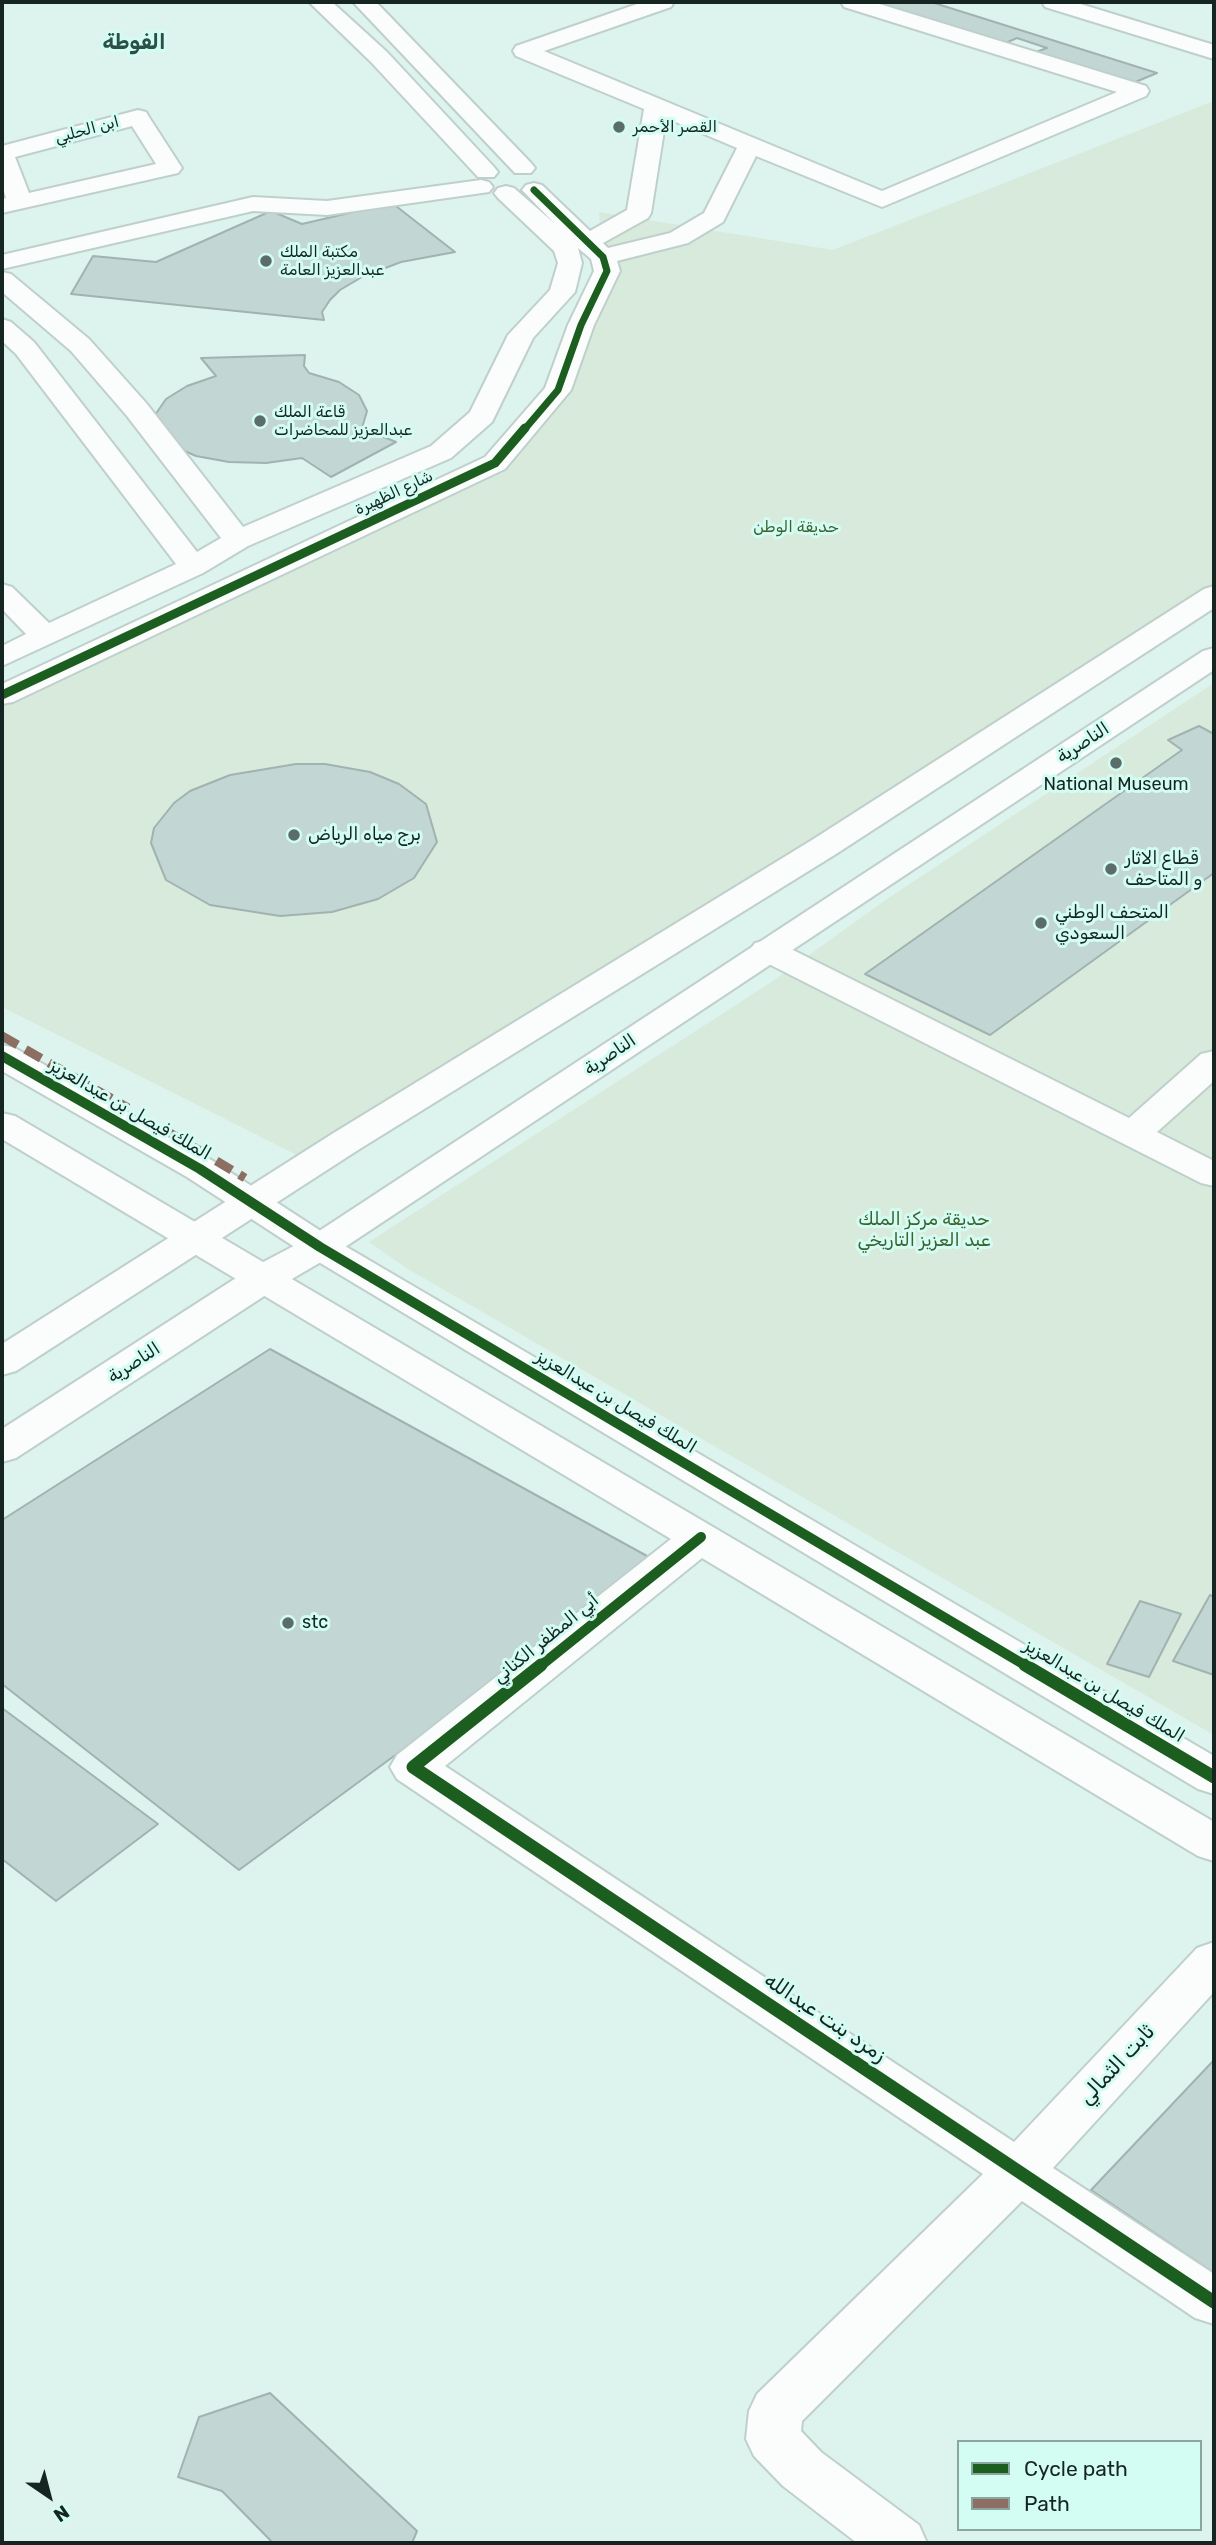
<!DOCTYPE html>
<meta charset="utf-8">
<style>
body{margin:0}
#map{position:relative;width:1216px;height:2545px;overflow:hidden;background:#ddf3ee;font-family:Rubik,sans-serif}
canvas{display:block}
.frame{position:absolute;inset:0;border:4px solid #152522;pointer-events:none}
.legend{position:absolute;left:957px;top:2440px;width:245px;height:91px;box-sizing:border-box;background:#d3fdf2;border:2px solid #87a79f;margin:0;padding:9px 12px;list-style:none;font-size:21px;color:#152522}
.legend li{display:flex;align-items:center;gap:14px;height:35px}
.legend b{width:35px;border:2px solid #87a79f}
.north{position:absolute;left:14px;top:2461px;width:70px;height:70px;-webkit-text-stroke:5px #d3fdf2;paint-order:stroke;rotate:145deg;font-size:19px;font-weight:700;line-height:28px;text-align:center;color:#152522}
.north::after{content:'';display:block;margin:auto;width:24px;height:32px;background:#152522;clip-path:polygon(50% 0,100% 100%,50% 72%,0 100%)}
</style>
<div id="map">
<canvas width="1216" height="2545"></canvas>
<div class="frame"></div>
<ul class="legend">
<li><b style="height:9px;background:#1b5e20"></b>Cycle path</li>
<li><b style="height:9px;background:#8d6e63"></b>Path</li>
</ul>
<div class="north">N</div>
</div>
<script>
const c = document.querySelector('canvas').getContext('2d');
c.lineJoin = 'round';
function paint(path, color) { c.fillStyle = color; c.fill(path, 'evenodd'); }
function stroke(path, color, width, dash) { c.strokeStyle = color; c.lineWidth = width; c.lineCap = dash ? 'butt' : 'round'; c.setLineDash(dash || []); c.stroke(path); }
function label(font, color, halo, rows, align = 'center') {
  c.font = font + ' Rubik,"Noto Naskh Arabic",sans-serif'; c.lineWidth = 6; c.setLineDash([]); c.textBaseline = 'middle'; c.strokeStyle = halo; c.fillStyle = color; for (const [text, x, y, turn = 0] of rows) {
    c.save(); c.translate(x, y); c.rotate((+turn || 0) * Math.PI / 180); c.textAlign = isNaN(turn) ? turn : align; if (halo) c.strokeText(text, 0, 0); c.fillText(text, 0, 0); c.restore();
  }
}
const green = new Path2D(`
 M1214 101V590L820 844 297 1155 2 1007V695L492 461 555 388 604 270 599 212 833 250Z
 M1214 683V1735L408 1269 369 1242 773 981 887 899Z`);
const building = new Path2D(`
 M866 2H931L1157 73 1133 83 1036 52 1047 48 1017 38 1001 45Z
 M392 203 455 252 401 262 362 277 340 290 330 300 322 312 324 320 71 294 93 256 156 262 271 211 302 224Z
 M305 355 304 366 309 373 339 382 359 395 367 411 362 428 396 442 331 477 302 458 266 463 229 462 196 456 171 445 157 431 155 415 166 399 187 386 216 376 201 358Z
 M1199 726 1214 734V873L990 1035 865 974 1182 750 1168 740Z
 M296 764H325L370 772 399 784 426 804 437 842 414 878 378 899 332 912 280 916 210 905 166 880 151 843 154 828 174 803 190 791 230 775Z
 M270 1349 658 1562 239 1870 2 1684V1520Z
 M1210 1595 1214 1597V1675L1173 1661Z
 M1140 1601 1181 1614 1149 1677 1107 1664Z
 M2 1708 158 1824 56 1901 2 1859Z
 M1214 2060V2273L1091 2190Z
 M270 2393 417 2531 412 2543H273L222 2491 178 2477 199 2417Z`);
const minor = new Path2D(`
 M309 2H332L387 52 494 167 498 172 494 177H478L371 62Z
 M353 2H376L531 163 535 168 531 173H515Z
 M643 2H674L671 7 544 51 882 191 1117 92 844 7 841 2H873L1146 86 1149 91 1146 96 882 207 756 156 723 222 688 243 617 261 620 271 594 325 571 390 505 469 13 702 2 704V684L485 457 545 388 568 325 594 271 591 259 578 248 582 263 575 292 533 338 492 422 451 458 248 546 203 573 2 666V646L26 634 2 609V584L12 587 49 623 176 564 16 354 2 341V319L11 322 34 342 197 552 221 538 127 416 71 351 2 292V272L11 274 89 339 147 404 243 527 431 446 470 412 508 335 550 290 558 263 554 251 498 198 494 193 498 188 506 186 514 188 554 223 522 190 526 185 534 183 542 185 590 231 627 210 644 109 516 56 513 51 516 46ZM666 118 737 148 704 213 670 233 608 248 603 243 648 218 651 213Z
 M1042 2H1074L1214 45V59L1045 7Z
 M138 110 146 112 149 117 182 168 178 173 2 213V199L6 198 2 185V146ZM132 126 156 164 29 193 15 157Z
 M481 180 489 182 493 187 489 192 327 215 253 211 2 269V255L253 197 327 201Z
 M767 940 779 943 1129 1118 1201 1054 1214 1051V1081L1157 1132 1214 1161V1186L1201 1183 755 957 750 950 755 943Z
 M2 1045 15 1048 213 1161 333 1239 1214 1756V1794L1198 1789 307 1255 187 1177 2 1071Z
 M2 1113 15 1116 1214 1822V1861L1198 1856 702 1558 445 1766 1014 2142 1197 1948 1214 1942V1992L1053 2168 1214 2274V2324L1195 2318 1022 2201 802 2421 801 2431 821 2452 919 2525 927 2543H857L783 2486 754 2456 746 2439 749 2411 757 2394 983 2174 397 1779 390 1767 397 1755 671 1539 2 1139Z`);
const major = new Path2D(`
 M1214 586V608L836 854 358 1150 16 1371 2 1375V1344L332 1134 812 840 1204 589Z
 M1214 648V670L333 1255 278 1287 16 1458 2 1462V1429L250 1269 307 1239 1203 651Z`);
const quiet = new Path2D(`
 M2 1036 128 1108
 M170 1133 245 1178`);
const cyclewayFar3 = new Path2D(`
 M524 430 558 390 581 325 607 271 603 257 534 190`);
const cyclewayFar2 = new Path2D(`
 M2 695 495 463 525 428`);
const cyclewayFar1 = new Path2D(`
 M2 1056 200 1169 320 1247 1028 1667
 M539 1667 701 1537`);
const cycleway = new Path2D(`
 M541 1665 413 1767 1214 2302
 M1025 1665 1214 1777`);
const markers = [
 [619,127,7,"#5b6d69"],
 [266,261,7,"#5b6d69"],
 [260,421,7,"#5b6d69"],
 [1116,763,7,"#5b6d69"],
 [294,835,7,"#5b6d69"],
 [1111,869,7,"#5b6d69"],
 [1041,923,7,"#5b6d69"],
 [288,1623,7,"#5b6d69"]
];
const farPoinames = [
 ["القصر الأحمر",633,127],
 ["مكتبة الملك",280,252],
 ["عبدالعزيز العامة",280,270],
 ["قاعة الملك",274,412],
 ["عبدالعزيز للمحاضرات",274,430]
];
const farStreetnames = [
 ["ابن الحلبي",87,130,-15],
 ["شارع الظهيرة",394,493,-25]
];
const farParknames = [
 ["حديقة الوطن",796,527]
];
const streetNames = [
 ["الناصرية",1083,743,-33],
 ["الناصرية",610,1055,-34],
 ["الملك فيصل بن عبدالعزيز",130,1110,30],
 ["الناصرية",134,1363,-33],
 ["الملك فيصل بن عبدالعزيز",616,1402,31],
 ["أبي المظفر الكناني",546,1639,-39],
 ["الملك فيصل بن عبدالعزيز",1104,1691,31]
];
const poiNames = [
 ["National Museum",1116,785,"center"],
 ["برج مياه الرياض",308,835],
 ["قطاع الاثار",1125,859],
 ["و المتاحف",1125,880],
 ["المتحف الوطني",1055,913],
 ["السعودي",1055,934],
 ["stc",302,1623]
];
const parkNames = [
 ["حديقة مركز الملك",924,1220],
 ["عبد العزيز التاريخي",924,1241]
];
const farDistrictnames = [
 ["الفوطة",134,43]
];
const nearStreetnames = [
 ["زمرد بنت عبدالله",825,2018,34],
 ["ثابت الثمالي",1117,2065,-47]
];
paint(green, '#d8eadc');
paint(building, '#c2d6d4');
stroke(building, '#a1b3b0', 2);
stroke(minor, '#bfd0cc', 4);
stroke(major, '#bfd0cc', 4);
paint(minor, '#fafdfc');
paint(major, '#fafdfc');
stroke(quiet, '#8d6e63', 9, [18, 9]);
stroke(cyclewayFar3, '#1b5e20', 7);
stroke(cyclewayFar2, '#1b5e20', 9);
stroke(cyclewayFar1, '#1b5e20', 10);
stroke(cycleway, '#1b5e20', 13);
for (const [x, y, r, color] of markers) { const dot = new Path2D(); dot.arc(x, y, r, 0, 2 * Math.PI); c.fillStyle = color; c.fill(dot); stroke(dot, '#d3fdf2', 2.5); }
label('16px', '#152522', '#d3fdf2', farPoinames, 'left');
label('16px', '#152522', '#d3fdf2', farStreetnames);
label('16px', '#3e612f', '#d3fdf2', farParknames);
label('18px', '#152522', '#d3fdf2', streetNames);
label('18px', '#152522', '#d3fdf2', poiNames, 'left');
label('18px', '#3e612f', '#d3fdf2', parkNames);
label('bold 21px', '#2a5048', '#d3fdf2', farDistrictnames);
label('21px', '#152522', '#d3fdf2', nearStreetnames);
</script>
